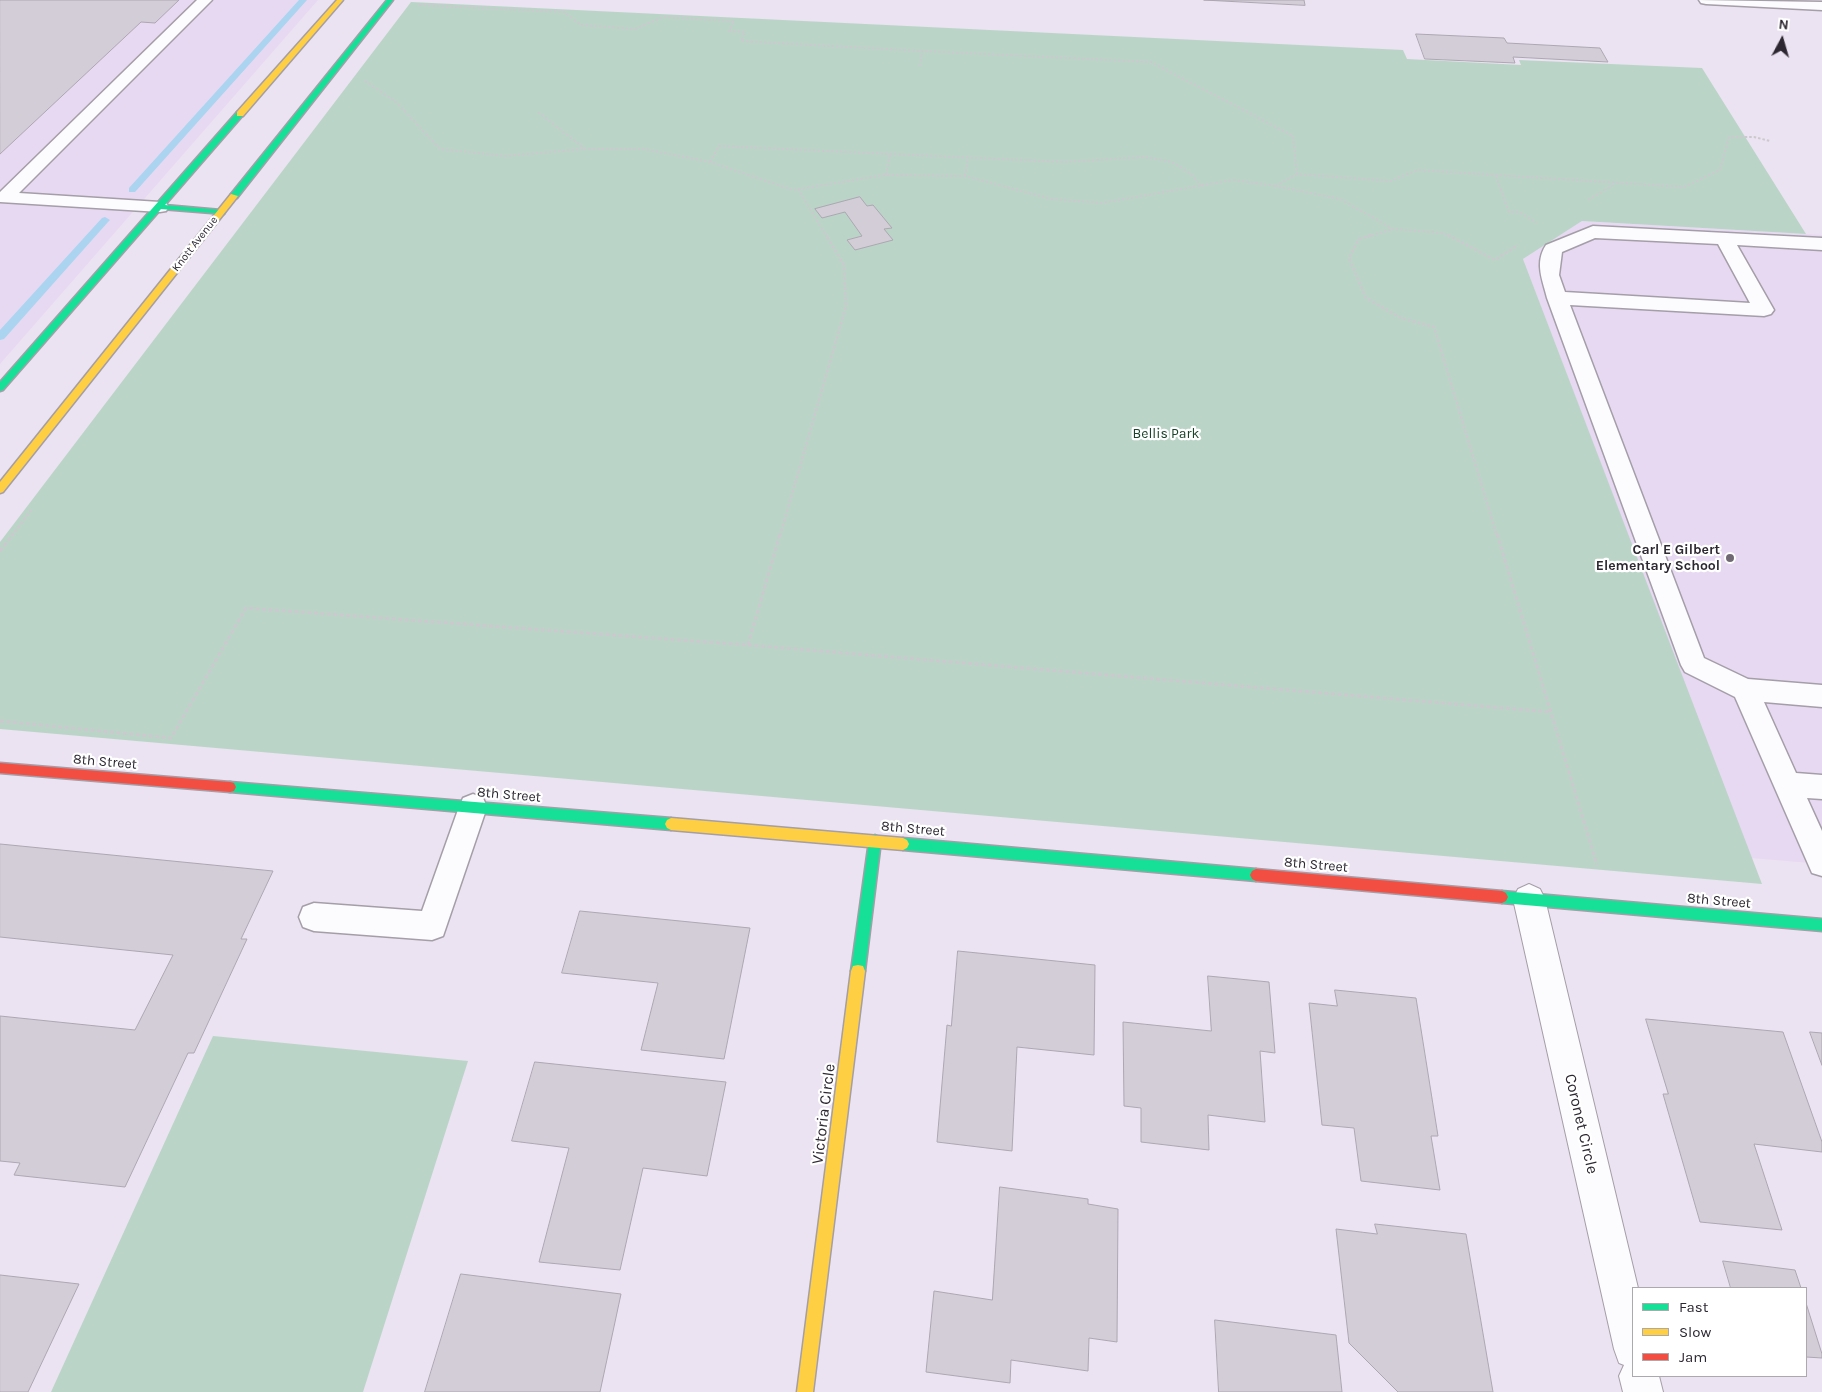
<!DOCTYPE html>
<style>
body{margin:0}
#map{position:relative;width:1822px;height:1392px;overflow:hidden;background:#ebe3f1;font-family:Karla,sans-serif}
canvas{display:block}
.legend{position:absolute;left:1632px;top:1287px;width:175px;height:90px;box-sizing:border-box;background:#fff;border:1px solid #aba9ad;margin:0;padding:6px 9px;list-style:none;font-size:15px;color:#2d2731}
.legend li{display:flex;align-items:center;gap:10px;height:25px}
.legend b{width:25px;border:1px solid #aba9ad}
.north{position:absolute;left:1757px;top:15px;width:50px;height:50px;-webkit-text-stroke:4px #fff;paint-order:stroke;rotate:6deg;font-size:14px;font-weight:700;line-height:20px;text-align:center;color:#2d2731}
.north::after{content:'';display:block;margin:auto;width:18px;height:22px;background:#2d2731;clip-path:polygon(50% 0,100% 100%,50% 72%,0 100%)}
</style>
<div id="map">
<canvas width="1822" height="1392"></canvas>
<ul class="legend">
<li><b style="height:6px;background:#16e098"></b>Fast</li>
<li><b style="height:6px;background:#ffcf43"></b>Slow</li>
<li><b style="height:6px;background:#f24e42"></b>Jam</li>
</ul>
<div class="north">N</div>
</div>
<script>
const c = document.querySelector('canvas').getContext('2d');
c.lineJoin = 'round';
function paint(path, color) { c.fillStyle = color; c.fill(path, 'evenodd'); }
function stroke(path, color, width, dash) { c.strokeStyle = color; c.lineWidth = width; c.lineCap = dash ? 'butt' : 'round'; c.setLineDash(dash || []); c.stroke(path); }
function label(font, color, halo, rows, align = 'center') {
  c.font = font + ' Karla,sans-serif'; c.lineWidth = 4.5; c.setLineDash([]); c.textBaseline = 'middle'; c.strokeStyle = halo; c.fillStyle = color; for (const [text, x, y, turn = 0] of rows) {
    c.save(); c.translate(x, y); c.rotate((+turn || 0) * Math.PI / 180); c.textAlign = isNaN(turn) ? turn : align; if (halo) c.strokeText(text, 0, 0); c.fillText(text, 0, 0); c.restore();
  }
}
const built = new Path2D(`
 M0 0H318L0 364Z
 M1582 221 1822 235V864L1751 858 1523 259Z`);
const green = new Path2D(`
 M411 2 1403 50 1407 59 1521 65 1519 60 1702 68 1806 234 1582 221 1523 259 1762 884 0 729V542Z
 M213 1036 468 1061 363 1392H51Z`);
const stream = new Path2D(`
 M299 0H307L135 192H129V188Z
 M105 217 110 220 108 222 4 339 0 340V330L102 218Z`);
const building = new Path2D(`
 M0 0H179L155 23 141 22 0 154Z
 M1204 0H1304L1305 5Z
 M1416 34 1504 38 1507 43 1600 48 1608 62 1513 57 1515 63 1425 59Z
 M860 197 867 206 873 205 892 228 884 229 893 240 855 250 847 240 862 236 845 212 822 218 815 209Z
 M0 844 273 871 241 939H247L194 1053H188L125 1187 14 1175 20 1163 0 1161V1016L135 1030 173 955 0 937Z
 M580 911 750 928 724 1059 641 1050 658 983 562 973Z
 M958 951 1095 965 1094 1055 1017 1047 1012 1151 937 1142 947 1025 951 1026Z
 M1208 976 1269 982 1275 1053 1260 1051 1265 1122 1208 1115 1209 1150 1141 1142V1108L1124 1106 1123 1022 1211 1031Z
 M1335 990 1416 998 1438 1136H1431L1440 1190 1361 1181 1354 1128 1322 1125 1309 1003 1337 1006Z
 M1646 1019 1783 1032 1822 1142V1152L1754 1144 1782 1230 1700 1222 1663 1094H1668Z
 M1810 1032 1822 1033V1065Z
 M535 1062 726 1082 707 1176 643 1168 620 1270 539 1262 569 1148 512 1141Z
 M1000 1187 1088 1199V1204L1118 1209 1117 1342 1089 1338 1088 1371 1011 1360 1010 1383 926 1372 934 1291 992 1300Z
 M1375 1224 1466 1234 1493 1392H1398L1349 1343 1336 1229 1377 1234Z
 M1723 1261 1795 1270 1801 1288H1731Z
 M461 1274 621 1294 600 1392H425Z
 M0 1275 79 1284 28 1392H0Z
 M1806 1303 1822 1354V1358L1806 1357Z
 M1215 1320 1336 1335 1342 1392H1219Z`);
const pathFar2 = new Path2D(`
 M419 5 564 12 581 25 635 29 663 17 734 21 729 31 745 32 741 41 922 51
 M920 66 922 51 1151 62 1293 136 1297 174 1391 181 1417 170 1684 187 1720 170 1729 137H1754L1770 141
 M365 81 396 102 440 149 505 156 584 149
 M538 112 585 149H644L710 162 793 190 885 175 965 176 1051 199 1102 203 1233 180 1276 186
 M710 162 719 146 1064 162 1145 157 1172 162 1191 174 1201 186
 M1297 174 1276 186 1340 199 1393 229 1443 233 1450 237
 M886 175 890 154
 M965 176 968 158
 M1496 176 1509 212H1519L1537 223
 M798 189 827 237
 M1588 200 1613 185
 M1367 237 1393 229`);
const pathFar1 = new Path2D(`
 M1371 235 1359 239 1349 258 1366 298 1401 318 1434 327 1497 536
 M1448 235 1495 260 1518 245
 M12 536 31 510
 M780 536 846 306 844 265 826 235`);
const path = new Path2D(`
 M1497 534 1597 865
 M0 551 13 534
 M748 645 1551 712
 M0 721 171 738 246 608 748 645 780 534`);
const lane = new Path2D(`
 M197 0H212L19 193 160 202 166 203 169 207 166 211 160 212 0 202V192Z
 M1699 0 1822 2V10L1706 4 1701 3Z
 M1593 226 1822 238V250L1737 245 1774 310 1771 314 1764 316 1570 305 1704 658 1748 679 1822 685V707L1764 702 1796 773 1822 775V799L1807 798 1822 831V876L1812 873 1735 697 1685 672 1681 665 1547 298C1543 281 1534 263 1546 245ZM1595 238 1718 244 1750 303 1565 292 1559 275 1562 252Z
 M473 794 483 798 487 807 443 936 432 940 314 931 303 927 299 917 303 907 314 903 422 911 459 807 463 798Z`);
const street = new Path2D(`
 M1529 884 1540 889 1545 899 1638 1288H1633V1376H1659L1663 1392H1623L1619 1376 1624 1365 1619 1363 1614 1349 1513 899 1518 889Z`);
const fast = new Path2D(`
 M387 0H393L237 198H231V194Z
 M237 112 244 114 165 205 221 210 225 212 224 214 161 209 3 390 0 391V382Z
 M230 782 671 818 675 820 677 824 675 828 671 830 230 792 226 791 224 787 226 783Z
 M875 835 879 837 881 841 865 971 863 976 858 977 853 976 851 971 869 841 871 837Z
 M903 838 1256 869 1260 871 1262 875 1260 879 1256 881 903 850 899 848 897 844 899 840Z
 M1502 891 1822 919V931L1502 903 1498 901 1496 897 1498 893Z`);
const slow = new Path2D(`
 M337 0H343L243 116H237V112Z
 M231 194 238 196 3 492 0 493V482Z
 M671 818 903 838 907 840 909 844 907 848 903 850 671 830 667 828 665 824 667 820Z
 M858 965 863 966 865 971 813 1392H797L851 971 853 966Z`);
const jam = new Path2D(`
 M0 763 230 782 234 783 236 787 234 791 230 792 0 773Z
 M1256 869 1502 891 1506 893 1508 897 1506 901 1502 903 1256 881 1252 879 1250 875 1252 871Z`);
const markers = [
 [1730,558,5,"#706974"]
];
const farStreetnames = [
 ["Knott Avenue",195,244,-52]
];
const parkNames = [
 ["Bellis Park",1166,434]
];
const poiNames = [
 ["Carl E Gilbert",1720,550],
 ["Elementary School",1720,566]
];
const streetNames = [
 ["8th Street",105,762,5],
 ["8th Street",509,795,5],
 ["8th Street",913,829,5],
 ["8th Street",1316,865,5],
 ["8th Street",1719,901,5]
];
const nearStreetnames = [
 ["Victoria Circle",824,1114,-83],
 ["Coronet Circle",1581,1124,77]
];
paint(built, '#e7d9f2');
paint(green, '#bad5c7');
paint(stream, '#abd4f0');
paint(building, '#d3cdd8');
stroke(building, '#ada7b2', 1);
stroke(lane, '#a49ea8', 3);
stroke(street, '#a49ea8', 2);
stroke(fast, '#a49ea8', 3);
stroke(slow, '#a49ea8', 3);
stroke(jam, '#a49ea8', 3);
stroke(pathFar2, '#cbc9cd', 2, [2.5, 2]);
stroke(pathFar1, '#cbc9cd', 2.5, [3, 2]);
stroke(path, '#cbc9cd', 3, [4, 2.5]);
paint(lane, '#fcfbfd');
paint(street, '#fcfbfd');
paint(fast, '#16e098');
paint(slow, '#ffcf43');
paint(jam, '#f24e42');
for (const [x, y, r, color] of markers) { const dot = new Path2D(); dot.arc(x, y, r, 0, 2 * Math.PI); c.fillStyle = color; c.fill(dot); stroke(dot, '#fff', 2); }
label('11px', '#2d2731', '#fff', farStreetnames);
label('14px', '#18432a', '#fff', parkNames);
label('bold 14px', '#2d2731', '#fff', poiNames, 'right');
label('14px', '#2d2731', '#fff', streetNames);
label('16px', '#2d2731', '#fff', nearStreetnames);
</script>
